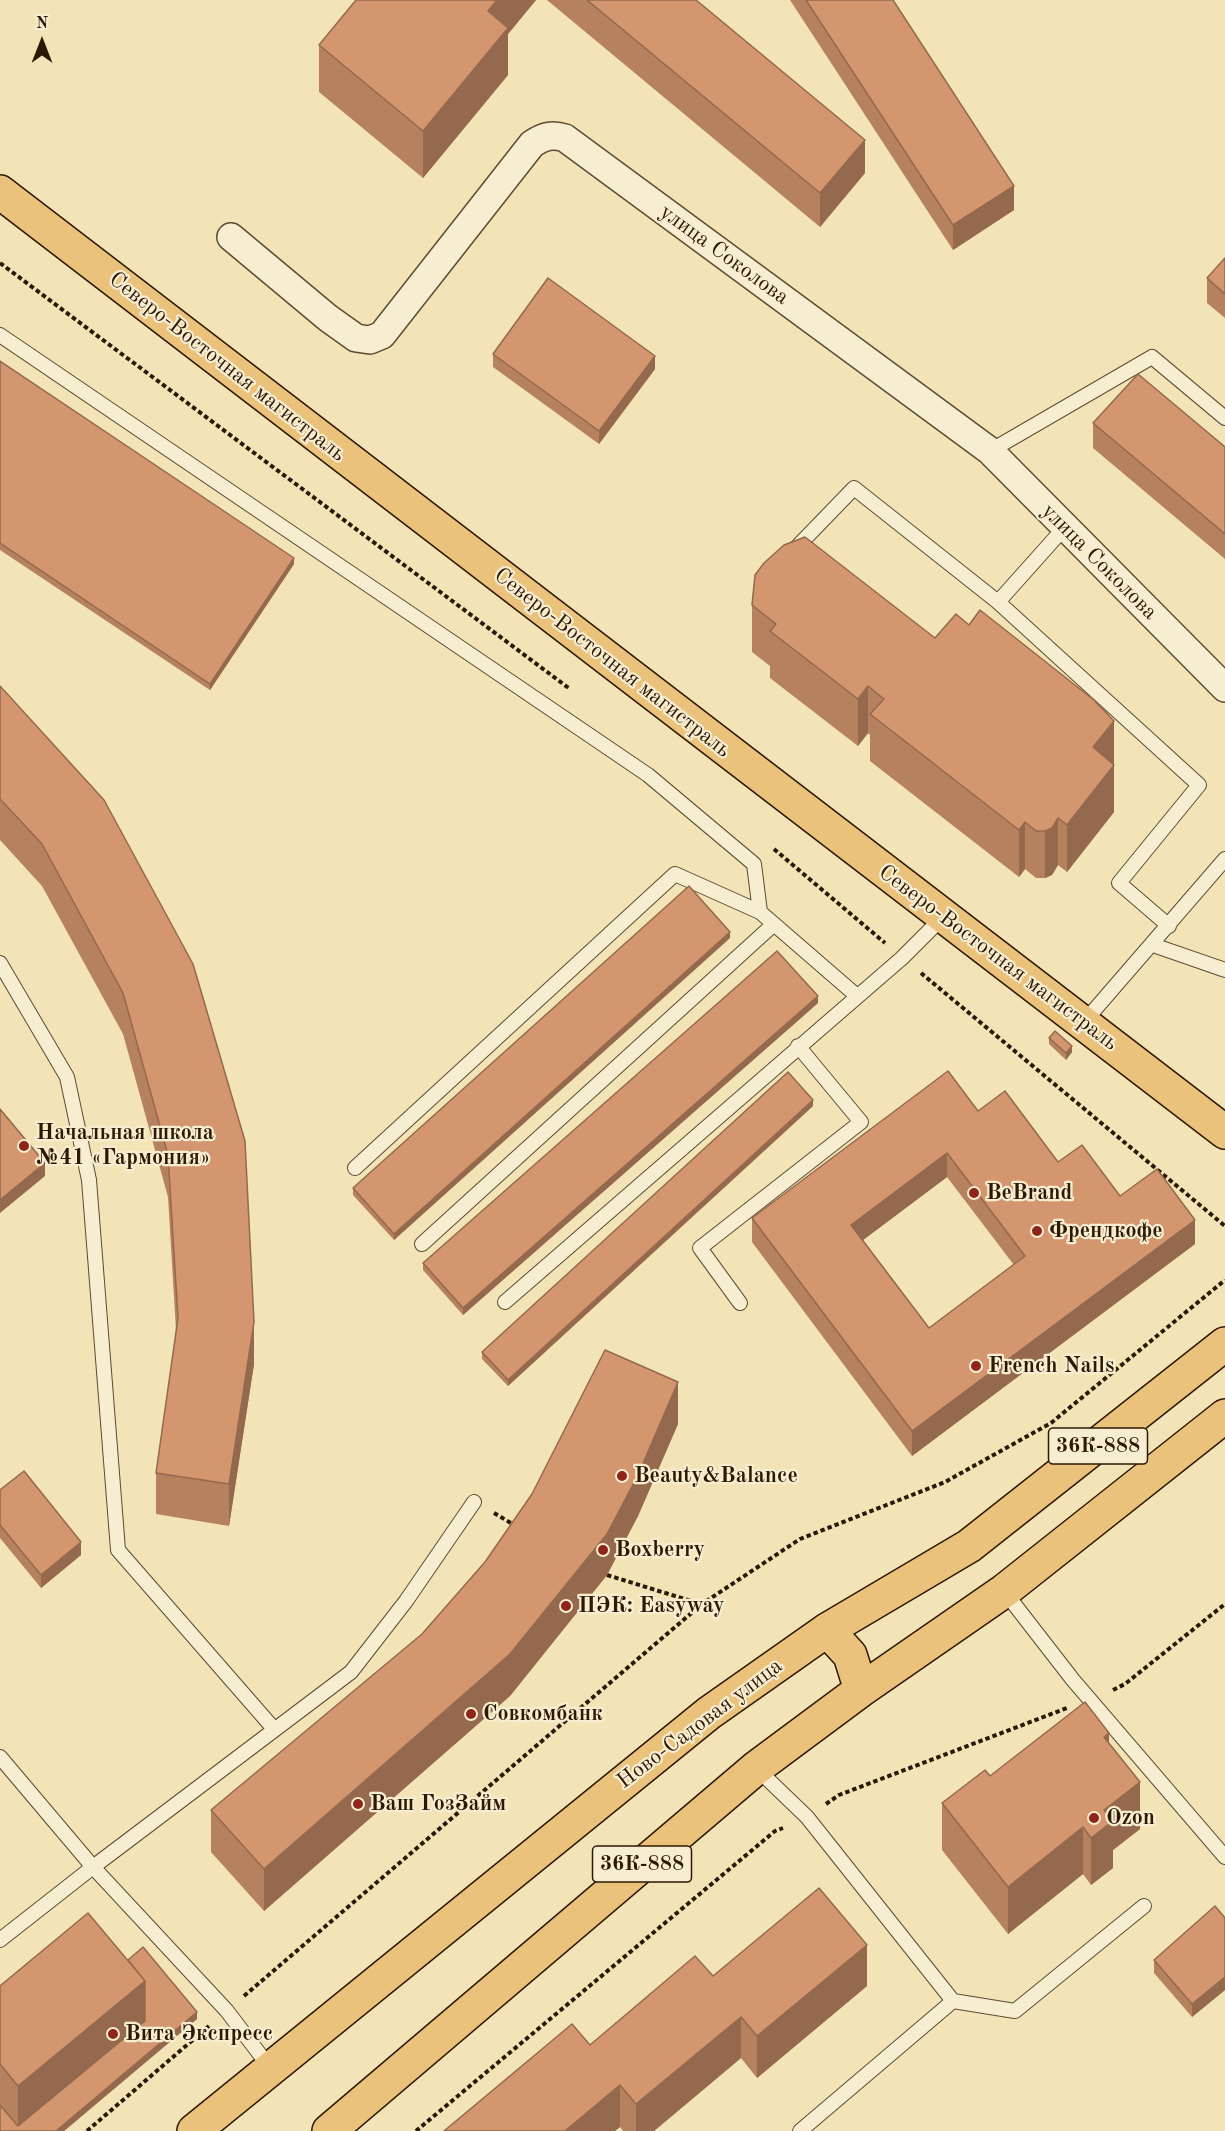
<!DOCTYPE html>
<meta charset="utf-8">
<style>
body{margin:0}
#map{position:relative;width:1225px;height:2131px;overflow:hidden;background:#f3e4b8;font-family:"Old Standard TT",serif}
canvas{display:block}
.north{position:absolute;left:12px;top:12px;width:60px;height:60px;-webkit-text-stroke:4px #f7edd1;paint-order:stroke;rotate:0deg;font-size:16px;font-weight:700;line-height:24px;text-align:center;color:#2d1804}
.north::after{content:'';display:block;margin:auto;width:21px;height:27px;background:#2d1804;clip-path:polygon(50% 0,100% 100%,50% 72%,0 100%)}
</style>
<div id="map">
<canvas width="1225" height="2131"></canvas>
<div class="north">N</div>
</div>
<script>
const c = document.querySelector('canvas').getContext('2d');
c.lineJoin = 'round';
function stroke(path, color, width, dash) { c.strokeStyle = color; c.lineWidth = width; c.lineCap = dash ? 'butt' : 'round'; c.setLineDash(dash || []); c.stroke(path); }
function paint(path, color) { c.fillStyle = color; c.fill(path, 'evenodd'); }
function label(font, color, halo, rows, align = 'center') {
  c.font = font + ' "Old Standard TT",serif'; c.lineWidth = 4.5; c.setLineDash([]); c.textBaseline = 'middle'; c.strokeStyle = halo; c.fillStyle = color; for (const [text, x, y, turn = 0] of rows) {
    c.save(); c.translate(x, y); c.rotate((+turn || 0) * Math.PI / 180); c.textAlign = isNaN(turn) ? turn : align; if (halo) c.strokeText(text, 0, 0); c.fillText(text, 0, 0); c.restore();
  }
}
const path = new Path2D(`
 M0 263 570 689
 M774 849 885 943
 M921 973 1225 1226
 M494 1513 516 1526
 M607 1575 701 1604
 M1113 1690 1125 1684 1225 1604
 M826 1804 839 1795 1067 1708
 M244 1996 702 1604 800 1539 945 1482 1051 1423 1225 1280
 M87 2131 209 2026
 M416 2131 775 1831 783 1828`);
const service = new Path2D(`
 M0 335 648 775 754 864 760 912 857 996
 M990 451 1152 357 1225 418
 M1065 527 998 602 1199 785 1119 883 1169 926
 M795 549 854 488 998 602
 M1153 945 1225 970
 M0 963 67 1077 89 1180 118 1550 274 1729
 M1084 1022 1225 859
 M355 1168 675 874 760 912
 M422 1244 774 924
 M505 1302 902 958 943 917
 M740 1303 700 1248 861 1122 798 1046
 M1004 1591 1073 1680 1225 1857
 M0 1757 93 1867 351 1672 406 1601 474 1502
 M756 1768 807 1817 953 2001 1015 2011 1144 1906
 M0 1940 93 1867 227 2011 271 2069
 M800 2131 953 2001`);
const minor = new Path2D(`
 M231 237 328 318 356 338 370 340 382 335 532 144C544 136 552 134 565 138L990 451 1225 688`);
const primary = new Path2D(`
 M0 192 1225 1132
 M827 1630 850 1655 861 1690
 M194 2131 709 1713 827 1630 969 1546 1225 1344
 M329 2131 756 1768 861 1690 1004 1591 1225 1416`);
const wall = new Path2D(`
 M356 0H536L508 34V75L423 178 319 92V45Z
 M547 0H696L865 173 820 227Z
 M790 0H893L1014 210 953 250Z
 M1225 258V318L1207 303V278Z
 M493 354 655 369 599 444 493 367Z
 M0 361 294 564 210 690 0 550Z
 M1093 423 1225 447V559L1093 448Z
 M752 605 935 638 969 625 1114 812 1067 872 1058 865 1052 875 1045 878H1036L1025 869 1019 877 870 761V735L868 733 858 746 770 678V666L752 652Z
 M0 686 104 800 254 1364 229 1526 156 1514V1473L176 1330 168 1197 123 1034 42 886 0 840Z
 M730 938 394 1240 353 1195V1188Z
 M818 1003 463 1315 423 1270V1263Z
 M1049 1038 1072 1052 1066 1060 1049 1044Z
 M813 1106 508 1386 482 1359V1352Z
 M978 1111 1058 1162 1120 1196 1195 1244 912 1456 752 1242V1218ZM947 1177 1014 1265 929 1328 863 1240Z
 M678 1424 638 1516 607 1575 510 1696 264 1911 211 1852V1810Z
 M0 1490 81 1555 41 1588 0 1538Z
 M1109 1743 1140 1829 1113 1850V1868L1091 1885 1083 1874 1008 1934 942 1850V1803L990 1776Z
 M1225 1918V1990L1192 2017 1154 1973V1960Z
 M128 1960 197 2019 64 2131H0V1986Z
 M713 1976 867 1986 757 2078 741 2058 654 2131H623L620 2127 615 2131H444L590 2045Z`);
const shadedWall = new Path2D(`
 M497 0H536L508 34V75L423 178V131L488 11Z
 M865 140V173L820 227V193Z
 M1014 186V210L953 250V225Z
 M655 356V369L599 444V431Z
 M294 558V564L210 690V684Z
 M868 686V733L858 746V699Z
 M1114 721V812L1067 872V825L1093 747Z
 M1058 818V865L1052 875 1045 878V831Z
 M1025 822V869L1019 877V830Z
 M730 932V938L394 1240V1234Z
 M818 996V1003L463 1315V1308Z
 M1072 1046V1052L1066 1060V1053Z
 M813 1100V1106L508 1386V1380Z
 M947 1153V1177L851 1249V1225Z
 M45 1163V1176L0 1213V1200Z
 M1195 1220V1244L912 1456V1431Z
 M254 1322V1364L229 1526V1484Z
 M678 1382V1424L638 1516 607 1575 510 1696 264 1911V1869Z
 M81 1542V1555L41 1588V1575Z
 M1109 1733V1780L1104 1737Z
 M1140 1782V1829L1113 1850V1868L1091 1885V1838L1104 1810Z
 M1083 1827V1874L1008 1934V1887Z
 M867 1945V1986L757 2078V2036Z
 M1225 1977V1990L1192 2017V2004Z
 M145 1981V2028L18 2131V2086Z
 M197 2012V2019L64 2131H56Z
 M741 2017V2058L654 2131H636V2104Z
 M620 2085V2127L615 2131H565Z`);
const building = new Path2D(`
 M356 0H497L488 11 508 28 423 131 319 45Z
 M587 0H696L865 140 820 193Z
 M806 0H893L1014 186 953 225Z
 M1225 258V294L1207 278Z
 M548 278 655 356 599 431 493 354Z
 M0 361 294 558 210 684 0 543Z
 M1138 374 1225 447V534L1093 423Z
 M805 537 935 638 956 614 969 625 980 610 1094 700 1114 721 1093 747 1114 765 1067 825 1058 818 1052 828 1045 831H1036L1025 822 1019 830 870 714 884 699 868 686 858 699 770 631 776 624 752 605 755 575 764 563 784 545Z
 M0 686 104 800 193 964 245 1141 254 1322 229 1484 156 1473 178 1318 168 1155 123 993 42 844 0 799Z
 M689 886 730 932 394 1234 353 1188Z
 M777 951 818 996 463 1308 423 1263Z
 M1055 1031 1072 1046 1066 1053 1049 1038Z
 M948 1071 978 1111 1005 1091 1058 1162 1082 1145 1120 1196 1157 1169 1195 1220 912 1431 752 1218ZM947 1153 1025 1256 929 1328 851 1225Z
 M788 1072 813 1100 508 1380 482 1352Z
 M0 1109 45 1163 0 1200Z
 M605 1350 678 1382 638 1475 607 1534 510 1654 264 1869 211 1810 422 1634 485 1562 532 1494Z
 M24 1471 81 1542 41 1575 0 1525V1490Z
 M1085 1702 1109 1733 1104 1737 1140 1782 1104 1810 1113 1821 1091 1838 1083 1827 1008 1887 942 1803 985 1770 990 1776Z
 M819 1888 867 1945 757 2036 741 2017 636 2104 620 2085 565 2131H444L572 2024 590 2045 695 1956 713 1976Z
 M1215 1906 1225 1918V1977L1192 2004 1154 1960Z
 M88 1913 145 1981 18 2086 0 2064V1986Z
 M143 1947 197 2012 56 2131H0V2105L18 2126 145 2021V1981L128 1960Z`);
const markers = [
 [24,1146,6,"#8f2418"],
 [974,1193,6,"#8f2418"],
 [1037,1231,6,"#8f2418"],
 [976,1366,6,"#8f2418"],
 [622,1476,6,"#8f2418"],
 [603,1550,6,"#8f2418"],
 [566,1606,6,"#8f2418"],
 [471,1714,6,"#8f2418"],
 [358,1804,6,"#8f2418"],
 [1094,1818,6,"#8f2418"],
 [113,2034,6,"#8f2418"]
];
const shields = [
 [1098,1446,99],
 [642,1864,99]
];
const shieldNames = [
 ["36К-888",1098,1446],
 ["36К-888",642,1864]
];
const streetNames = [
 ["улица Соколова",724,255,36],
 ["Северо-Восточная магистраль",227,367,38],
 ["улица Соколова",1099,562,45],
 ["Северо-Восточная магистраль",612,663,38],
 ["Северо-Восточная магистраль",998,958,37],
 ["Ново-Садовая улица",700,1724,-37]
];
const poiNames = [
 ["Начальная школа",36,1133],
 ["№41 «Гармония»",36,1158],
 ["BeBrand",986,1193],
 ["Френдкофе",1049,1231],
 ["French Nails",988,1366],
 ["Beauty&Balance",634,1476],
 ["Boxberry",615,1550],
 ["ПЭК: Easyway",578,1606],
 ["Совкомбанк",483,1714],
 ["Ваш ГозЗайм",370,1804],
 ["Ozon",1106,1818],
 ["Вита Экспресс",125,2034]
];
stroke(service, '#5e4b31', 16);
stroke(minor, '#5e4b31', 30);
stroke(primary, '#2d1804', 36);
stroke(path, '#2d1804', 4, [4.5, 3]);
stroke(service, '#f7edd1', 14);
stroke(minor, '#f7edd1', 27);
stroke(primary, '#eac27c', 33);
paint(wall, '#b6815f');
paint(shadedWall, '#94694d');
paint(building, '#d4966e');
stroke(building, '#94694d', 1.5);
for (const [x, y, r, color] of markers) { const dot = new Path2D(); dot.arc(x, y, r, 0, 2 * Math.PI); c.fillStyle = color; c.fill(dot); stroke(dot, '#f7edd1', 2); }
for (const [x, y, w] of shields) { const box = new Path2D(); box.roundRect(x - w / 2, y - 18, w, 36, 4.5); c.fillStyle = '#f7edd1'; c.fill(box); stroke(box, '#2d1804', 1.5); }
label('bold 21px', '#2d1804', null, shieldNames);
label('22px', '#2d1804', '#f7edd1', streetNames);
label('bold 22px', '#2d1804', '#f7edd1', poiNames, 'left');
</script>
